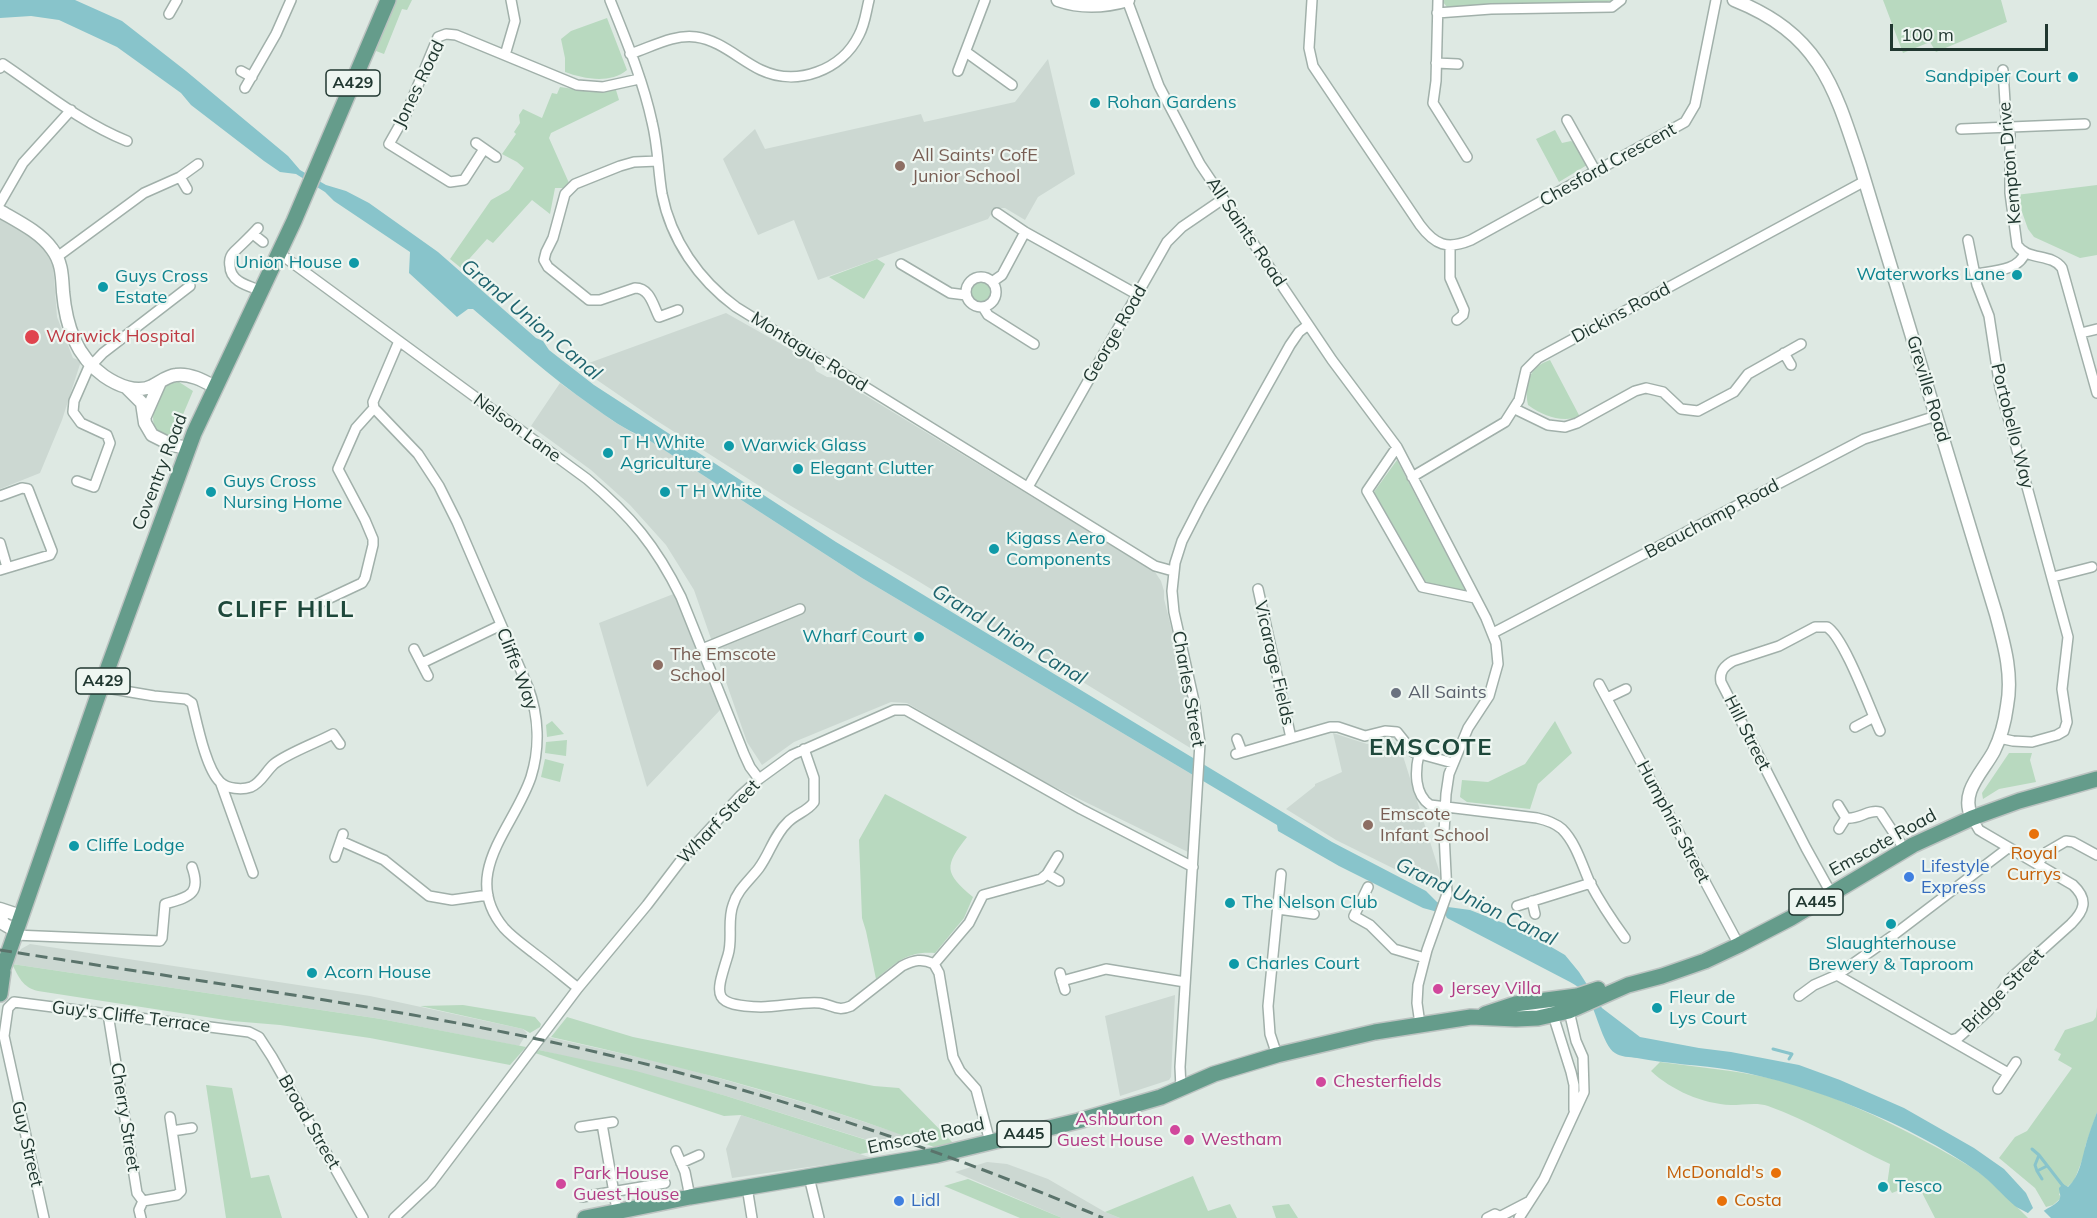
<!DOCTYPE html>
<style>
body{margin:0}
#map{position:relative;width:2097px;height:1218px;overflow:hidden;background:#dee9e3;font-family:Mulish,sans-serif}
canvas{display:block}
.scale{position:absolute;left:1890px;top:24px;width:158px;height:27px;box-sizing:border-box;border:3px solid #203730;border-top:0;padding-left:8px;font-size:18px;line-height:21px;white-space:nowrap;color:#203730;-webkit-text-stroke:4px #eef6f1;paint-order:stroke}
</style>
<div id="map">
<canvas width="2097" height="1218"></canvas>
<div class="scale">100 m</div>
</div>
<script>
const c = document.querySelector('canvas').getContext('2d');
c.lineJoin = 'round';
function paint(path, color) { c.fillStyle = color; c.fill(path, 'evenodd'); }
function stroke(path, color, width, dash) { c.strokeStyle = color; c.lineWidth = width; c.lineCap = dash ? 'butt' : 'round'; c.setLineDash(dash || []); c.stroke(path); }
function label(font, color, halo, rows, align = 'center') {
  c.font = font + ' Mulish,sans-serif'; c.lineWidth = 4.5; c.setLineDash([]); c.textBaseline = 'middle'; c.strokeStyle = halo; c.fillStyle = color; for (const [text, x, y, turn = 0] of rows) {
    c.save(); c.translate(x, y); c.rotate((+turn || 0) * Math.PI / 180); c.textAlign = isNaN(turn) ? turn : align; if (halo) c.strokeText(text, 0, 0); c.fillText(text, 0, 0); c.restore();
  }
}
const built = new Path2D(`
 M1048 59 1075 174 1038 197 1025 220 1005 208H995L988 219 818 280 794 220 758 235 723 159 755 129 765 149 921 114 924 122 1015 102Z
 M0 218 28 234 45 250 53 264 57 317 73 358 81 361 62 420 40 473 0 489Z
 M726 313 813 362 816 371 827 377 837 378 1155 572 1161 581 1164 591V599L1193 713 1192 749 918 581 791 506 654 419 578 367Z
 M560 383 613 421 633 433 644 437 862 578 1193 775 1188 852 1032 776 907 703 891 702 794 742 762 765 747 742 694 590 666 545 630 505 591 470 531 426Z
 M676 593 722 708 647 787 599 623Z
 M1333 733 1367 744 1389 740 1396 743 1400 757 1403 756 1443 883 1441 892 1336 840 1286 809 1315 786V784L1342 772Z
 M30 944 370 996 523 1029 527 1033 519 1046 381 1019 12 964 21 949Z
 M1175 995 1171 1077 1169 1080 1120 1096 1105 1016Z
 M548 1037 673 1065 816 1106 910 1137 887 1146 723 1095 539 1050Z
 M741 1115 872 1158 732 1178 726 1149Z
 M987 1162 1007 1164 1048 1179 1105 1212 1120 1218H1062L955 1172Z`);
const green = new Path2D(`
 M388 0H412L407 10 402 9 384 54 368 48Z
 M1441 0H1614L1603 3 1486 4 1448 8Z
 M1883 0H2001L2007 22 1936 52 1930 42 1903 53Z
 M607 18 627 70C610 84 584 79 565 72V58L561 39 571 31Z
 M560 87 588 91 616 90 619 100 551 133 549 138 569 183 565 188H555L550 214 532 200 493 243 487 239 461 268 450 259 491 200 509 190 524 168 517 162 502 154 516 134 514 132 520 123 519 115 523 109 542 118 552 93 557 94Z
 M1555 130 1562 143 1571 141 1574 143 1587 165 1559 182 1536 139Z
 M2097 185V255L2080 258 2034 237 2028 229 2016 195Z
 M877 259 885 264 864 299 829 277Z
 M969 292a11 11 0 1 1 22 0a11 11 0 1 1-22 0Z
 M1550 360 1580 417C1560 422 1545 417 1528 405 1524 384 1529 367 1550 360Z
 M179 382 193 391 173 438C169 436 162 434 159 432 146 422 157 390 169 384 173 382 175 383 179 382Z
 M1397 460 1466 592 1427 584 1374 492Z
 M552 721 564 734 547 737 546 725Z
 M1555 721 1572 753 1538 784 1530 809 1467 802 1460 797 1462 780 1488 782 1525 764Z
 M567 740 566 756 545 753 546 742Z
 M2009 753H2032L2030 760 2036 782 1999 789 1983 799 1982 793Z
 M545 759 564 764 560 782 541 777Z
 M885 794 967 837C944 866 944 873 973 897L964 918 935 953C907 951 897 962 876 979L866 931 862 918 859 840Z
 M12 964 381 1019 526 1047 510 1065 370 1038 280 1025 232 1021 38 991C22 987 19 977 12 964Z
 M463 1005 535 1017 541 1024 540 1027 530 1033 523 1029 420 1006Z
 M2097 1007V1112L2085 1147V1153L2074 1181 2059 1194 2061 1198 2053 1205 2046 1207 2035 1188 1999 1158 2015 1137 2027 1131 2072 1068 2058 1060 2061 1054 2054 1050 2065 1030 2093 1021 2096 1017Z
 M567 1017 633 1037 874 1086 899 1088 954 1144 934 1147C810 1099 680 1066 551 1037Z
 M539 1050 636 1071 723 1095 892 1148 860 1154 741 1115 724 1116 535 1053Z
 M1660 1062C1697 1067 1733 1070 1769 1078 1827 1091 1882 1118 1934 1146 1950 1155 1966 1163 1981 1174 1998 1187 2013 1203 2028 1218H1935L1917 1183 1892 1193 1887 1185 1890 1164C1849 1145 1810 1121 1768 1106 1757 1102 1743 1105 1731 1105 1703 1104 1671 1090 1651 1071Z
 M206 1085 232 1088 251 1178 269 1175 282 1218H226Z
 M1193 1176 1208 1211 1230 1204 1237 1218H1120L1105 1212Z
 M968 1179 1062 1218H1020L944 1186Z
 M1289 1204 1298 1218H1276L1272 1206Z`);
const water = new Path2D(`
 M0 0H75L122 21 186 71 288 156 300 170 326 185 346 191 369 203 438 252 536 338 543 341 549 350 594 385 836 542 1332 842 1426 891 1437 902 1448 907 1470 910 1511 926 1529 934 1565 955 1579 972 1602 1008 1640 1037 1699 1048 1731 1052 1799 1065 1840 1080 1904 1108 1974 1148 2004 1169 2026 1193 2033 1208 2040 1214C2044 1209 2059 1204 2060 1198 2061 1195 2059 1192 2059 1188L2063 1184 2068 1187C2080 1176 2082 1158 2086 1144 2089 1133 2093 1123 2097 1112V1218H2034C2028 1212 2021 1210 2015 1206 2002 1195 1992 1182 1978 1172 1910 1124 1813 1085 1731 1070 1700 1065 1668 1064 1637 1058 1630 1057 1620 1057 1615 1053 1602 1045 1596 1007 1585 993 1581 988 1575 985 1570 982L1447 918 1445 914 1423 908 1339 866 1278 831 1277 825 862 578 644 437C625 430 609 418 592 406 550 377 512 342 473 309H468L457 317 409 273 410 252 334 201 325 192 296 174 280 172 264 161 191 105 181 93 117 47 59 20 31 16 0 18Z`);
const pier = new Path2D(`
 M2036 1205 2040 1210 2041 1208 2051 1218H2030L2026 1215Z`);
const stream = new Path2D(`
 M1773 1049 1792 1054 1789 1059
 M2032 1149 2039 1155 2063 1186
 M2039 1155 2035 1165 2037 1171 2047 1166
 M2037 1171 2042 1179`);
const minor = new Path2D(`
 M610 0C626 40 643 80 652 122 658 146 658 170 662 194 671 240 699 280 736 307L1155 566 1173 571
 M1127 0 1159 86 1200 164 1332 360 1397 447 1486 618 1496 643 1498 664 1489 696 1468 728 1449 774 1446 794 1444 833 1447 894 1427 950 1418 985 1417 1003 1420 1024
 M1312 0 1309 48 1313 66 1420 225C1435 245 1447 250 1471 240L1685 122 1695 105 1716 0
 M1438 0 1436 81 1433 103 1467 157
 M1437 13 1491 9 1612 7 1621 0
 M169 14 177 0
 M966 52 1012 85
 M630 54C652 47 673 34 696 37 720 40 740 60 761 70 797 87 842 70 859 35 865 24 866 12 869 0
 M505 55 515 21 511 0
 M1436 63 1458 64
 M0 68 3 64C43 91 82 123 127 141
 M2003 70 2006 118 2010 128V193L2017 245C2027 261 2052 253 2062 268L2097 393
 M241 71 252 77
 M958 71 985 0
 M245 88 276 34 291 0
 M1567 120 1596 172
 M1961 129 2085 124
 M476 143 496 157
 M484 149 464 180 450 182 389 144 406 114 438 37 446 34 456 35 577 85 603 87 639 79
 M658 161 634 162 620 166 575 184 565 194 553 238 546 252 544 260 548 267 589 300H600L635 288C650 288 653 305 659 317L678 310
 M180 177 187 189
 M0 203 23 163 71 110
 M997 213 1025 232 1138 295
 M258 228C250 237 242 244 234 252 230 256 229 261 230 266 230 282 249 286 262 291
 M253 234 263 242
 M1968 240 1977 285 1989 316 2000 388 2068 637 2062 689 2067 722 2064 731 2057 735 2032 742 2013 741 1999 738
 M1450 246V278L1464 310 1463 315 1457 320
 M279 253 587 479C631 516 656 546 681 597L744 754 750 767 759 779
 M57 257 144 193 180 177 198 164
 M901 264 950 293 966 295
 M1975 274C1992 271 2020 271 2025 252
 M966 292a15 15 0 1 1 30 0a15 15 0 1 1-30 0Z
 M992 282 1002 275 1025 232
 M983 307 988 315 1034 344
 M2081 333 2097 329
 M399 341 373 402 374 408 418 454 439 486 457 522 528 687C539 716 540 748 531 777 514 828 459 874 504 928 513 938 525 946 535 954 550 965 564 977 578 988
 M1784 353 1791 365
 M1515 409 1548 425 1565 427 1577 423 1635 391 1646 388 1663 392 1681 409 1698 411 1734 392 1748 374 1801 344
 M1397 447 1367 491 1422 587 1475 598
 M1412 477 1505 422 1519 400 1526 370 1538 358 1865 181
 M77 481 94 487 110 443 107 435 81 423 73 412 74 401 88 369 103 353 190 286
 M1028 487 1167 242 1182 227 1223 199
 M0 496 22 488 28 489 52 551 50 555 0 570
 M0 543 7 567
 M2053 577 2092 567
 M1258 589 1291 738
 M315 605 362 583 365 578 373 545V539L365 520 338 469 356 428 374 408
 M1493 633 1864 439 1936 416
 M414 649 428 676
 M702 649 800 609
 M422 663 501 625
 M1599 684 1739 945
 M101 687 154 696 186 699 192 703C197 723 206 769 220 782 227 789 242 790 251 787 261 783 266 771 274 764 288 753 316 743 333 734L340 744
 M1607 698 1626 689
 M1855 727 1874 717
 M1237 739 1242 752
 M804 749 814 778V802C808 811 796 814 788 822 774 835 770 853 759 868 750 880 737 890 733 905 727 921 733 939 728 955 715 997 711 1005 761 1007 778 1007 806 1001 820 1003 833 1005 837 1012 851 1006L902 966C914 960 922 958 934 964L939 973 953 1057 960 1071 976 1089 990 1142
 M1236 754 1330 727H1338L1365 736 1385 731 1397 732 1413 752 1453 763
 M1419 754C1415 771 1414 794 1430 805L1537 818C1546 820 1555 823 1562 829 1576 843 1582 865 1590 883 1600 902 1612 920 1625 938
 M221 784 253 873
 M1838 805 1846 818C1859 820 1868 809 1880 812L1905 850
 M1839 829 1846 818
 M341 841 384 860 429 896 452 900 488 895
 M335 857 343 834
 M2037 864 2047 852 2066 841 2073 842 2097 855
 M1047 874 1059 881
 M1368 887 1354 916 1370 925 1394 949 1425 958
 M1831 893 1806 848 1721 682C1719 672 1724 666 1733 661L1779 646 1815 627H1827C1844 637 1870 709 1880 731
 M1532 901 1535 914
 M1517 906 1591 883
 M1278 909 1314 914
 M14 935 160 941 162 938 165 904C188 897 202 895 192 867
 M934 964 969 923 983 895 1041 879 1047 874 1058 856
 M1060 973 1065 990
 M1837 975 2008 1073
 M1062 981 1106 969 1185 982
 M1799 996 1814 985 1837 975 1891 937 2008 848
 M1556 1011 1553 1015 1571 1072 1574 1085V1110
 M108 1014 137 1193 143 1201
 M1951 1040 1958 1038 1988 1011 2012 977 2071 924C2084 911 2089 900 2073 885L1984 833 1979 830 1972 818
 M1277 1055 1270 1034 1268 1006 1281 874
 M1181 1088 1180 1067 1200 743 1194 701 1174 612 1172 591 1175 563 1182 541 1201 504 1290 345 1299 332 1308 325
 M1998 1089 2016 1062
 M602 1124 617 1210
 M580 1127 613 1122
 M172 1131 192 1128
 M676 1151 685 1172 690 1197
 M681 1163 699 1155
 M809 1177 819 1218
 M747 1187 752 1218
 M582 1197 665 1183
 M143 1201 177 1195 181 1191 170 1117
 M1501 1216 1528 1202
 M44 1218 4 1036 8 1008 14 1002 249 1032 259 1037 272 1057 363 1218
 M141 1218 139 1210 143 1201
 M394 1218 431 1183 578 988 647 905 682 859 740 796 759 779 792 755 894 710H906L1081 809 1193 867
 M1487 1218 1495 1214 1503 1218
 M1519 1218 1544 1179 1584 1092 1583 1057 1576 1041 1569 1011 1559 1008 1519 1010`);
const tertiary = new Path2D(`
 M1058 0C1081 8 1104 7 1128 0
 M1734 0C1819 34 1834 85 1860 165L1996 614C2004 644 2013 674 2007 706 2005 721 2001 737 1994 751 1983 772 1959 792 1972 818
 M0 211C17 221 40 232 52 249 62 262 62 276 63 292 66 326 76 356 104 376 117 385 137 394 152 386 160 382 167 376 176 375 190 373 204 381 215 387
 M126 387 142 403 145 423 152 435 172 445 188 448
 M145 416 160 382
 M0 909 21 916
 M0 917 4 924 16 931`);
const primary = new Path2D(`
 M0 977 101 687 194 433 294 221 388 0
 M0 994 3 972
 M1485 1014 1515 1004 1577 996 1598 989
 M585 1218 690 1197 937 1155 1078 1121 1161 1097 1214 1074 1277 1055 1375 1032 1471 1017 1516 1019 1538 1018 1569 1011 1628 985 1662 976 1705 961 1739 945 1791 918 1913 845 1972 818 2019 801 2097 779`);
const rail = new Path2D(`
 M0 950C181 979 363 1002 542 1040 734 1081 922 1141 1103 1218`);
const markers = [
 [2073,77,6,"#0f9aa8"],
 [1095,103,6,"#0f9aa8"],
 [900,166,6,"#8d6e63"],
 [354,263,6,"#0f9aa8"],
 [2017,275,6,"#0f9aa8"],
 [103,287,6,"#0f9aa8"],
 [32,337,8,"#e0444e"],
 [729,446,6,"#0f9aa8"],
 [608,453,6,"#0f9aa8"],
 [798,469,6,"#0f9aa8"],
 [211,492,6,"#0f9aa8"],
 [665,492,6,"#0f9aa8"],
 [994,549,6,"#0f9aa8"],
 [919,637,6,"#0f9aa8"],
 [658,665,6,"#8d6e63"],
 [1396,693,6,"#6b7280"],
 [1368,825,6,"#8d6e63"],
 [2034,834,6,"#e8710a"],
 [74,846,6,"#0f9aa8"],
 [1909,877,6,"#3f7fe0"],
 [1230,903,6,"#0f9aa8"],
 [1891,924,6,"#0f9aa8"],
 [1234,964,6,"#0f9aa8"],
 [312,973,6,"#0f9aa8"],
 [1438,989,6,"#d1479c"],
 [1657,1008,6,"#0f9aa8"],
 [1321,1082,6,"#d1479c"],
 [1175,1130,6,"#d1479c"],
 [1189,1140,6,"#d1479c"],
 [1776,1173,6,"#e8710a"],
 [561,1184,6,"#d1479c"],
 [1883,1187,6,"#0f9aa8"],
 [899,1201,6,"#3f7fe0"],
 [1722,1201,6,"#e8710a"]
];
const shields = [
 [353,83,54],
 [103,681,54],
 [1816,902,54],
 [1024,1134,54]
];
const shieldNames = [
 ["A429",353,83],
 ["A429",103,681],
 ["A445",1816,902],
 ["A445",1024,1134]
];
const cultureNames = [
 ["Sandpiper Court",2061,77,"right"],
 ["Rohan Gardens",1107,103],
 ["Union House",342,263,"right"],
 ["Waterworks Lane",2005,275,"right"],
 ["Guys Cross",115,277],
 ["Estate",115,298],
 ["T H White",620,443],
 ["Agriculture",620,464],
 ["Warwick Glass",741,446],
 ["Elegant Clutter",810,469],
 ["Guys Cross",223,482],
 ["Nursing Home",223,503],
 ["T H White",677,492],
 ["Kigass Aero",1006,539],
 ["Components",1006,560],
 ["Wharf Court",907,637,"right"],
 ["Cliffe Lodge",86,846],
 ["The Nelson Club",1242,903],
 ["Slaughterhouse",1891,944,"center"],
 ["Brewery & Taproom",1891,965,"center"],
 ["Charles Court",1246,964],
 ["Acorn House",324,973],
 ["Fleur de",1669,998],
 ["Lys Court",1669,1019],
 ["Tesco",1895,1187]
];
const streetNames = [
 ["Jones Road",419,84,-64],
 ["Kempton Drive",2010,163,-95],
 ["Chesford Crescent",1608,165,-29],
 ["All Saints Road",1246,232,56],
 ["Dickins Road",1621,313,-28],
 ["George Road",1115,334,-60],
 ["Montague Road",809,352,32],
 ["Greville Road",1928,389,73],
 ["Portobello Way",2012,426,76],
 ["Nelson Lane",517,428,36],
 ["Coventry Road",160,472,-69],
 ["Beauchamp Road",1712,519,-28],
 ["Vicarage Fields",1274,663,77],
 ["Cliffe Way",517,669,69],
 ["Charles Street",1188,689,80],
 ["Hill Street",1747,733,63],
 ["Wharf Street",719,822,-46],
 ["Humphris Street",1673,822,62],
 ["Emscote Road",1883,843,-29],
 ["Bridge Street",2003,991,-46],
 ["Guy's Cliffe Terrace",131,1017,7],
 ["Cherry Street",125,1117,81],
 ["Broad Street",309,1122,60],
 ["Emscote Road",926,1136,-12],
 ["Guy Street",27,1144,77]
];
const educationNames = [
 ["All Saints' CofE",912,156],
 ["Junior School",912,177],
 ["The Emscote",670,655],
 ["School",670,676],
 ["Emscote",1380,815],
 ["Infant School",1380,836]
];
const healthNames = [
 ["Warwick Hospital",46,337]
];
const worshipNames = [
 ["All Saints",1408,693]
];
const foodNames = [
 ["Royal",2034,854],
 ["Currys",2034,875],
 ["McDonald's",1764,1173,"right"],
 ["Costa",1734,1201,"left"]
];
const shopNames = [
 ["Lifestyle",1921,867],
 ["Express",1921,888],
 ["Lidl",911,1201]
];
const hotelNames = [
 ["Jersey Villa",1450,989],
 ["Chesterfields",1333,1082],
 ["Ashburton",1163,1120,"right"],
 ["Guest House",1163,1141,"right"],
 ["Westham",1201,1140],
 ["Park House",573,1174],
 ["Guest House",573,1195]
];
const waterNames = [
 ["Grand Union Canal",531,320,40],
 ["Grand Union Canal",1009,635,31],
 ["Grand Union Canal",1476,902,26]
];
const districtNames = [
 ["CLIFF HILL",286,610],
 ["EMSCOTE",1431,748]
];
paint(built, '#ccd8d2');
paint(green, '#b8d9bf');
paint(water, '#88c4cb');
paint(pier, '#dee9e3');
stroke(stream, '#88c4cb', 3);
stroke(minor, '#a1b0aa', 12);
stroke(tertiary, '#a1b0aa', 15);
stroke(primary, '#bcc3c1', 18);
stroke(minor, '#fff', 9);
stroke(tertiary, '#fff', 12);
stroke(primary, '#659c8b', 15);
stroke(rail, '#5a736b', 3, [12, 6]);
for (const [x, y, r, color] of markers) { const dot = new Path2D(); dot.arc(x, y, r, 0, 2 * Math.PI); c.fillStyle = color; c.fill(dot); stroke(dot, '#eef6f1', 2); }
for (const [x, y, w] of shields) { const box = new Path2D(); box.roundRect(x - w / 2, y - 13, w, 26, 4.5); c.fillStyle = '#eef6f1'; c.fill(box); stroke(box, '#203730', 1.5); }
label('bold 16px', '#203730', null, shieldNames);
label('18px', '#0d838f', '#eef6f1', cultureNames, 'left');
label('18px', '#203730', '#eef6f1', streetNames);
label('18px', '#785e54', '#eef6f1', educationNames, 'left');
label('18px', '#be3a42', '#eef6f1', healthNames, 'left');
label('18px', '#5b616d', '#eef6f1', worshipNames, 'left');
label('18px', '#c56008', '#eef6f1', foodNames);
label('18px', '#366cbe', '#eef6f1', shopNames, 'left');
label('18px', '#b23c85', '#eef6f1', hotelNames, 'left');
label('italic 20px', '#1f656f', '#eef6f1', waterNames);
c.letterSpacing = '1.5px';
label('bold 24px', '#1e483b', '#eef6f1', districtNames);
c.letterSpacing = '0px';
</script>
